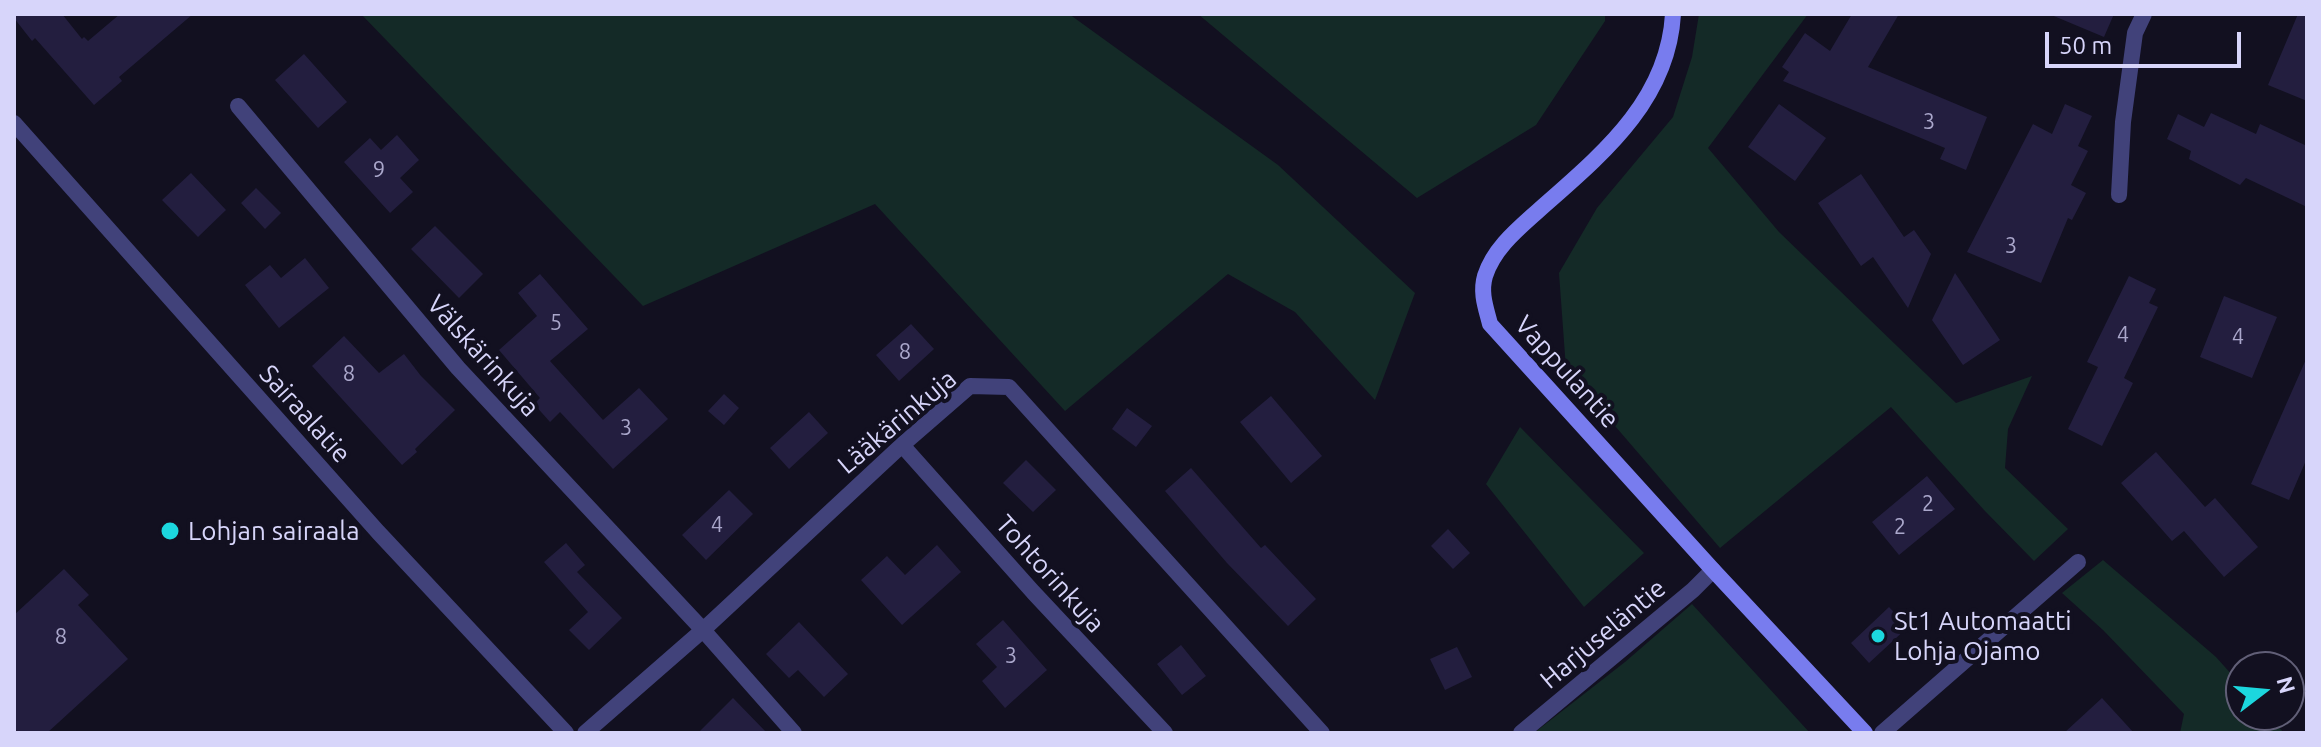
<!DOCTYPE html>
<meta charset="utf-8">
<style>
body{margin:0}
#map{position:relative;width:2321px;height:747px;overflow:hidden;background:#121020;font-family:Ubuntu,sans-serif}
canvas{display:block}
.frame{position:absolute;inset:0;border:16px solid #d7d5fa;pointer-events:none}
.north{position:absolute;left:2225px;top:651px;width:80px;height:80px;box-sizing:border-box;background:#121020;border:2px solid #615f77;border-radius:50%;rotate:74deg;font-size:22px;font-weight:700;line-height:32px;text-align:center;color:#d7d5fa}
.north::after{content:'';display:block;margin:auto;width:28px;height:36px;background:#1cd7de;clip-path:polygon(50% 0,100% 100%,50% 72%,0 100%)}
.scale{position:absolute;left:2045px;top:32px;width:196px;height:36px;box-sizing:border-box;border:4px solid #d7d5fa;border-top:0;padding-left:10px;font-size:24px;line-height:28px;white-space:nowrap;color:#d7d5fa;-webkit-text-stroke:6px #121020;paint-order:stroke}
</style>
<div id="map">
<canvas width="2321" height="747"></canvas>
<div class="frame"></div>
<div class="north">N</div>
<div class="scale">50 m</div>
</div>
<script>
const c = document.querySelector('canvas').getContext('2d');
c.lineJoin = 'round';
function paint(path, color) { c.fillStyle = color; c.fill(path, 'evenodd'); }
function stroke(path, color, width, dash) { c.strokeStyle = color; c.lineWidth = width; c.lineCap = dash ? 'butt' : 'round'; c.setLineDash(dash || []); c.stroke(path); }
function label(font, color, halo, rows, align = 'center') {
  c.font = font + ' Ubuntu,sans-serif'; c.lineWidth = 8; c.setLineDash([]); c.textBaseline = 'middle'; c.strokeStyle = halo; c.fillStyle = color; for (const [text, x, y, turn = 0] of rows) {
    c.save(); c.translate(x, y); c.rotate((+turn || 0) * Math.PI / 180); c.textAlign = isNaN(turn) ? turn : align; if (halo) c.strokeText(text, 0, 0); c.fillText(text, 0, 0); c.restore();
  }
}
const green = new Path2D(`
 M361 14H1069L1278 165 1415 293 1375 400 1295 312 1228 274 1065 411 875 204 643 306Z
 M1198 14H1605V21L1536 125 1417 198Z
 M1699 14H1808L1708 148 1779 232 1956 403 2032 376 2008 429 2005 468 2068 529 2034 561 1984 510 1891 407 1720 548 1566 369 1559 273 1597 208 1673 117 1692 57Z
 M1520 427 1644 553 1584 607 1486 484Z
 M2103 560 2216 657 2241 685V715H2268L2284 733H2180L2184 714 2103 630 2062 593Z
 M1692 604 1810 733H1534L1625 662Z`);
const building = new Path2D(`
 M14 14H62L82 39 84 37 88 41 120 14H193L119 77 122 81 94 105 35 38 32 41 14 18Z
 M1852 14H1899L1868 67 1987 117 1966 170 1940 159 1945 148 1783 81 1789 72 1782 67 1805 33 1830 51Z
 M2049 14H2114L2104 37Z
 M2298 14H2307V101L2268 85Z
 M304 54 347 102 318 128 275 80Z
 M1779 104 1826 138 1795 181 1748 147Z
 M2065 104 2092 116 2078 146 2088 151 2071 185 2086 193 2072 220 2068 218 2041 283 1967 252 2033 124 2052 134Z
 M2211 113 2256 134 2260 124 2307 146V207L2246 178 2240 185 2189 159 2191 151 2167 139 2178 114 2204 127Z
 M397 135 419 160 400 178 413 192 390 213 344 162 370 138 381 150Z
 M191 173 226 210 198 237 162 200Z
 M1861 174 1904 237 1914 230 1931 254 1908 308 1873 257 1861 266 1818 203Z
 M256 188 281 213 265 229 241 203Z
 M435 226 483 274 459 298 411 249Z
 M305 258 329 288 279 328 245 285 270 265 281 278Z
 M1955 273 2000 340 1963 365 1932 320Z
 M540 274 588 329 550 361 603 420 639 388 668 419 613 469 560 412 550 422 534 404 540 398 499 350 537 316 518 293Z
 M2129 276 2156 289 2149 303 2158 307 2124 378 2133 383 2102 446 2068 429 2098 367 2087 362Z
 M2224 296 2277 317 2252 378 2200 357Z
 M911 324 934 349 899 381 876 355Z
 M344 336 379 373 404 354 421 376 455 410 415 449 417 452 402 465 312 366Z
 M2307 357V458L2289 500 2251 484Z
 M724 394 739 408 724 425 708 411Z
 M1271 396 1322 456 1291 483 1240 422Z
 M1127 408 1152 426 1136 447 1112 429Z
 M809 412 828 433 789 469 770 448Z
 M2156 452 2205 507 2215 498 2258 547 2224 577 2184 531 2172 541 2121 483Z
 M1026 460 1056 490 1033 512 1003 483Z
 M1191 468 1261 548 1265 545 1316 599 1288 626 1227 563 1165 491Z
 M1927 476 1955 509 1899 555 1872 522Z
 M729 490 753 514 706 560 682 535Z
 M1448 529 1470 553 1453 569 1431 546Z
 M566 543 585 565 577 572 622 618 589 650 569 630 588 612 544 562Z
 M937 545 961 572 902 625 861 580 887 556 905 575Z
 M64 569 89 595 78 605 128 659 47 733H14V615Z
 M1889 607 1908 627 1869 663 1851 643Z
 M1003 620 1047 670 1005 708 982 681 997 667 976 644Z
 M799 622 848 674 824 697 798 670 789 678 766 654Z
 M1181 645 1206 676 1182 695 1157 664Z
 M1457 647 1472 677 1445 690 1430 659Z
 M733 698 767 733H698Z
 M2102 698 2134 733H2064Z`);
const street = new Path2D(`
 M238 106 458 368 703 630 794 733
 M14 123 378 532 566 733
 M2119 195 2123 122 2135 33 2144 14
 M902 445 1033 592 1165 733
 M585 733 703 630 902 445 970 386 1009 387 1322 733
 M1521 733 1693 590 1713 570
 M1882 733 2078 562`);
const secondary = new Path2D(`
 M1673 14C1668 102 1600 156 1539 210 1518 229 1494 248 1485 276 1480 293 1486 308 1490 324L1713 570 1865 733`);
const markers = [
 [170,531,10,"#1cd7de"],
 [1878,636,8,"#1cd7de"]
];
const numberNames = [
 ["3",1929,122],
 ["9",379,170],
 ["3",2011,246],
 ["5",556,323],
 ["4",2123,335],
 ["4",2238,337],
 ["8",905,352],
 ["8",349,374],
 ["3",626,428],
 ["2",1928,504],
 ["4",717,525],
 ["2",1900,527],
 ["8",61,637],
 ["3",1011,656]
];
const streetNames = [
 ["Välskärinkuja",483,356,48],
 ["Vappulantie",1567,372,48],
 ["Sairaalatie",305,414,48],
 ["Lääkärinkuja",897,422,-40],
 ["Tohtorinkuja",1050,574,48],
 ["Harjuseläntie",1603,634,-40]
];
const poiNames = [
 ["Lohjan sairaala",188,531],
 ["St1 Automaatti",1894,621],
 ["Lohja Ojamo",1894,651]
];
paint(green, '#142a27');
paint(building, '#231e3f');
stroke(street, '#41427a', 16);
stroke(secondary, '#787cee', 16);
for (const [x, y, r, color] of markers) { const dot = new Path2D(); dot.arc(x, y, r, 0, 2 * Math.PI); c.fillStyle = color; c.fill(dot); stroke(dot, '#121020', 3); }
label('22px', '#aaa7cb', null, numberNames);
label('26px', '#d7d5fa', '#121020', streetNames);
label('26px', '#d7d5fa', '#121020', poiNames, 'left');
</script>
